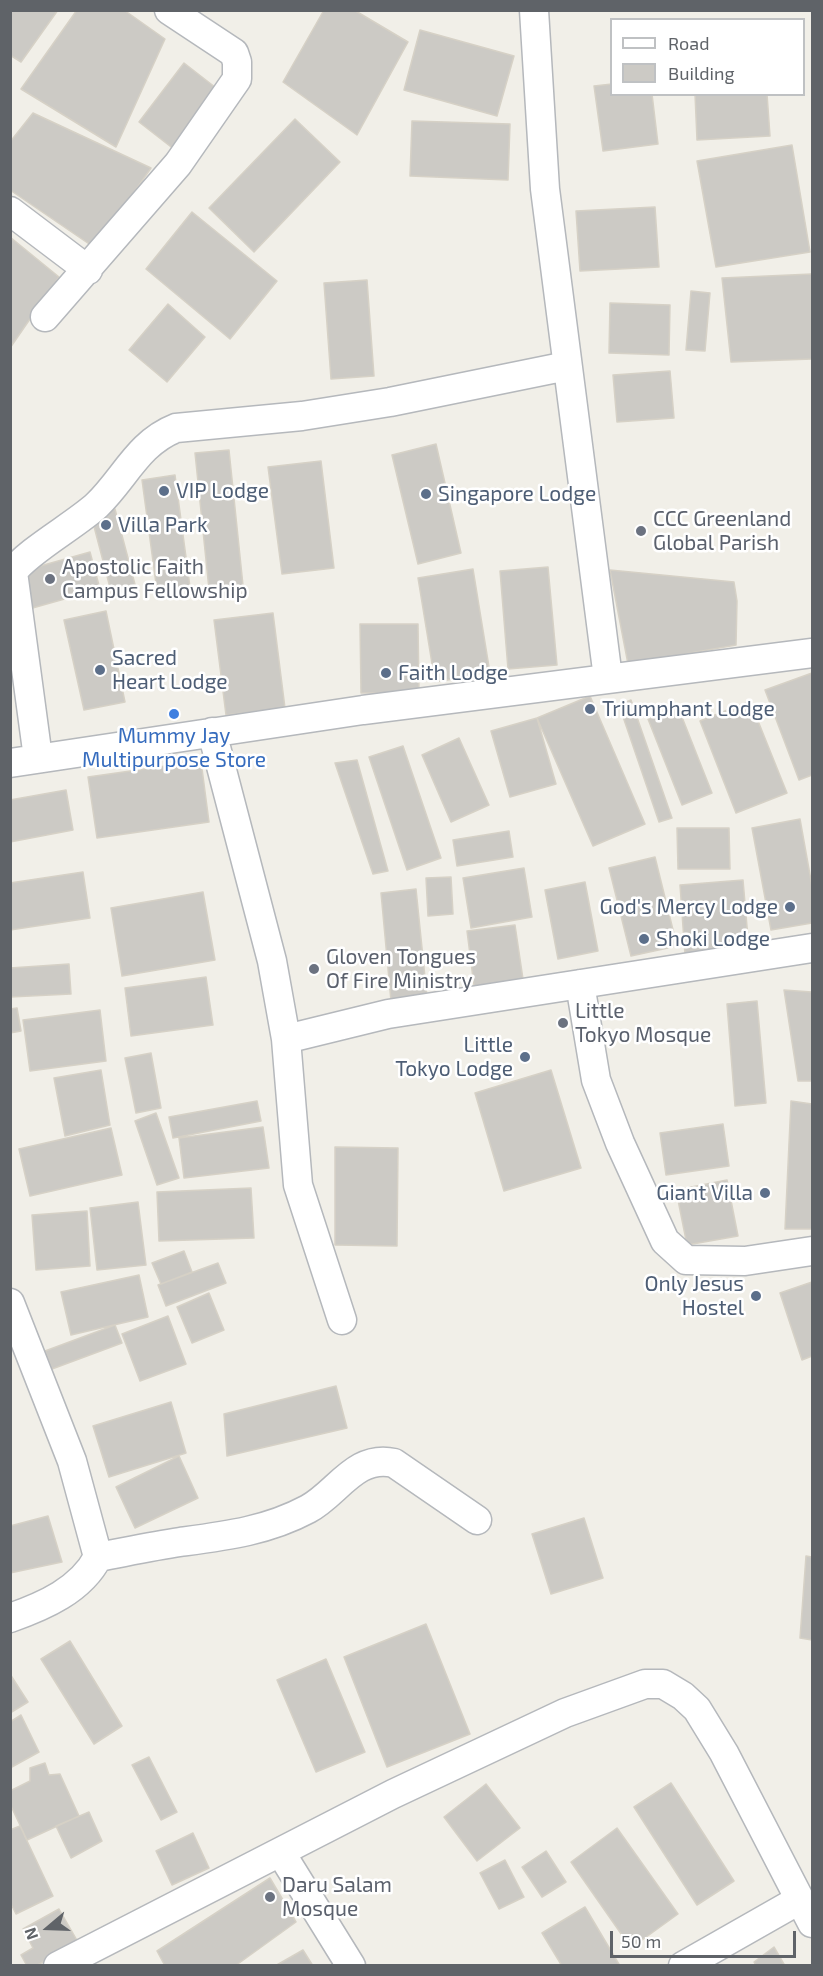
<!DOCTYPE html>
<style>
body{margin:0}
#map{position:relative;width:823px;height:1976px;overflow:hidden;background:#f1efe8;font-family:"Exo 2",sans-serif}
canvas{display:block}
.frame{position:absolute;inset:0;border:12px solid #5f6368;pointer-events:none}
.legend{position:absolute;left:610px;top:18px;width:195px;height:78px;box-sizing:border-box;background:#fff;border:2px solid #bfc1c3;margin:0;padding:8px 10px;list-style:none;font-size:18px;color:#5f6368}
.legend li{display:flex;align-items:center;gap:12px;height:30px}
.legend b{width:30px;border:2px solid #bfc1c3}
.north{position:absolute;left:18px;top:1898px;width:60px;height:60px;-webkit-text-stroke:4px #fff;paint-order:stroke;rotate:251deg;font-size:16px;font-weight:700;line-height:24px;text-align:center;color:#5f6368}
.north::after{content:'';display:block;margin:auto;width:21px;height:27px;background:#5f6368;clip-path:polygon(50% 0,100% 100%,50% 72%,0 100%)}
.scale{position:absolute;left:610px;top:1931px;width:186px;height:27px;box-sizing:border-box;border:3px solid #5f6368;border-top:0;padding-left:8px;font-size:18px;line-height:21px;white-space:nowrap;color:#5f6368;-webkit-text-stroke:4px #fff;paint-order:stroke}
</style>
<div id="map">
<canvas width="823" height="1976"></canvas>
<div class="frame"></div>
<ul class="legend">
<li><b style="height:8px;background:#fff"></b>Road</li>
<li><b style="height:16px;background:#cccac5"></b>Building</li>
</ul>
<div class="north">N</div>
<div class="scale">50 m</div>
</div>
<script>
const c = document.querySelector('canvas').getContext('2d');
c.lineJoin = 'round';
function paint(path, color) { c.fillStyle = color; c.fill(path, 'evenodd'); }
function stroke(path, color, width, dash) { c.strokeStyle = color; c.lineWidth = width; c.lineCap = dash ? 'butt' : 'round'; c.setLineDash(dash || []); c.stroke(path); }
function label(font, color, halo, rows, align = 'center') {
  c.font = font + ' "Exo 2",sans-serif'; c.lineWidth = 5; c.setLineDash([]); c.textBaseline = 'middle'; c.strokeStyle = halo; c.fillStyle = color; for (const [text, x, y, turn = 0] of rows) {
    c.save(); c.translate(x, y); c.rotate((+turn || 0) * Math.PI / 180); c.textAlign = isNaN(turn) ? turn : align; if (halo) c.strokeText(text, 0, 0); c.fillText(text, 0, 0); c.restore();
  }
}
const building = new Path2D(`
 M10 10H58L21 62 10 55Z
 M77 10H124L165 39 116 147 21 89Z
 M324 10H354L408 42 357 135 283 82Z
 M420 30 514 56 497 116 404 90Z
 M184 63 220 91 175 150 139 122Z
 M612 84V94H652L658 144 603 151 594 86Z
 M695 94H767L770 136 697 140Z
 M33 113 151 168 95 248 10 190V142Z
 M295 119 340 162 254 252 209 208Z
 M412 121 510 124 508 180 410 176Z
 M792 145 810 252 716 267 697 161Z
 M655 207 659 267 580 271 576 211Z
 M192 212 277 281 230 339 146 269Z
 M10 237 59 277 10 348Z
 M812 274V359L731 362 722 278Z
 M367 280 374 376 331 379 324 283Z
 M691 291 710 293 705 351 686 350Z
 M610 303 670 305 669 355 609 353Z
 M168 304 205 337 167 382 129 350Z
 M670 371 674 418 617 422 613 375Z
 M436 444 461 553 418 564 392 455Z
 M229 450 244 595 210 599 195 453Z
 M321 461 334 568 282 574 268 467Z
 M175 475 190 587 157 591 142 480Z
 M115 509 137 592 113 599 91 515Z
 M90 552 100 589 29 609 19 572Z
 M548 567 557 665 508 669 500 571Z
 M473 569 490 673 435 682 418 578Z
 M610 570 734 582 737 601 736 645 628 664Z
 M106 611 125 702 84 710 64 620Z
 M273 613 285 708 226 715 214 620Z
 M360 624H418L419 693H361Z
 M812 673V775L799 780 765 690Z
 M590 696 645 824 593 846 537 718Z
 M631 700 672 818 659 822 619 705Z
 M750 701 787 793 736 813 700 721Z
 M678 707 712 793 682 805 648 719Z
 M537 718 556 784 510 797 491 731Z
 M459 738 489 805 451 822 422 755Z
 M403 746 441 858 407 870 369 757Z
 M357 760 388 871 373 874 335 763Z
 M201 761 209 822 97 838 88 777Z
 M66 790 73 830 10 842V800Z
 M800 819 812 886V923L771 930 752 828Z
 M677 828H729L730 869H678Z
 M509 831 513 857 457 866 453 840Z
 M655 857 677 946 631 956 609 868Z
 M524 868 532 917 471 928 463 878Z
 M83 872 90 918 10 930V883Z
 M451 877 453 914 428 916 426 878Z
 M743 880 749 950 685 955 680 885Z
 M585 882 598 951 558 959 545 890Z
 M416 889 427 997 391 1001 381 893Z
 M203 892 215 960 122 976 111 908Z
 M515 925 523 979 474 986 467 931Z
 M69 964 71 994 10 997V968Z
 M206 977 213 1025 131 1036 125 988Z
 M784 990 812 992V1081H798Z
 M757 1001 766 1103 735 1106 727 1004Z
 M17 1008 21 1031 10 1033V1009Z
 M100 1010 106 1061 30 1071 23 1020Z
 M151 1053 161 1108 136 1113 125 1058Z
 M101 1070 110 1125 65 1136 54 1078Z
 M551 1070 581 1168 504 1191 475 1093Z
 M257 1101 261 1121 173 1138 169 1117Z
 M791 1101 812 1104V1229H785Z
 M156 1113 179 1178 157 1185 135 1121Z
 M723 1124 729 1166 666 1175 660 1133Z
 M263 1127 269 1168 184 1178 179 1138Z
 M111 1128 122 1175 30 1196 19 1149Z
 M335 1147 398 1148 397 1246 335 1245Z
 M727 1180 738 1236 687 1245 676 1190Z
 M251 1188 254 1238 159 1241 157 1192Z
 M138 1202 146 1265 97 1270 90 1208Z
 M87 1211 90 1266 36 1270 32 1215Z
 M184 1251 192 1272 161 1284 152 1263Z
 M218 1263 226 1283 166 1306 158 1285Z
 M139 1275 148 1317 71 1335 61 1292Z
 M812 1282V1356L802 1360 780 1293Z
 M209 1293 224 1330 192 1343 177 1307Z
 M168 1316 186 1364 140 1381 122 1334Z
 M115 1325 122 1343 52 1369 45 1351Z
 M336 1386 347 1428 227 1456 224 1414Z
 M171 1402 186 1453 109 1477 93 1426Z
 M179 1456 198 1498 135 1528 116 1487Z
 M48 1516 62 1562 10 1573V1526Z
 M584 1518 603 1578 551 1594 532 1534Z
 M806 1556 812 1557V1640L800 1638Z
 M426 1624 470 1734 387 1767 344 1657Z
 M70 1641 122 1726 94 1744 41 1659Z
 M326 1659 365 1752 316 1772 277 1680Z
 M10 1674 28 1702 10 1713Z
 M21 1715 39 1752 10 1768V1722Z
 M149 1757 177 1812 161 1820 132 1765Z
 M45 1763 49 1775 60 1774 79 1816 27 1840 10 1804V1791L30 1781V1768Z
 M671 1783 734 1881 697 1905 634 1807Z
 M486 1784 520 1828 477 1861 444 1817Z
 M89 1812 102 1841 71 1858 56 1826Z
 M20 1826 53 1896 16 1914 10 1902V1830Z
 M617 1828 678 1914 631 1948 571 1862Z
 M193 1833 209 1868 172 1885 156 1851Z
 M546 1851 566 1882 542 1897 522 1867Z
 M505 1860 524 1897 499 1909 480 1873Z
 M270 1878 296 1922 235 1966H165L157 1951Z
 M585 1907 620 1966H562L542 1933Z
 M59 1909 78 1942 36 1966H27L21 1955 33 1948 23 1929Z
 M774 1947 785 1966H756L754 1962Z
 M303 1950 313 1966H275Z`);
const minor = new Path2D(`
 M534 10 545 189 608 678
 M10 211 88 270
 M45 317 178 164 237 79V62L234 53 169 10
 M212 732 272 961 286 1039 298 1185 342 1320
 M38 758 13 572C26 552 77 524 97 505 125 478 138 443 176 428L302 416 390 402 567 366
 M10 763 363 710 812 653
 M580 984 596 1080 620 1143 665 1241 686 1260 745 1261 812 1251
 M286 1039 388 1014 812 948
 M10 1303 72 1461 98 1557C81 1590 44 1606 10 1618
 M98 1557C125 1552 153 1546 180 1542 225 1536 267 1531 308 1509 337 1494 355 1454 394 1463L477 1520
 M281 1853 351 1966
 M58 1966 393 1794 565 1713 645 1684H663L683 1696 697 1709 724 1753 812 1923
 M683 1966 799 1900`);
const markers = [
 [164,491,6,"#5c6f8a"],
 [426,494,6,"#5c6f8a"],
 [106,525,6,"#5c6f8a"],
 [641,531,6,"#6b7280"],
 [50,579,6,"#6b7280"],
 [100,670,6,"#5c6f8a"],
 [386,673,6,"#5c6f8a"],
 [590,709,6,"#5c6f8a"],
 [174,714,6,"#3f7fe0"],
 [790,907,6,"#5c6f8a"],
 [644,939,6,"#5c6f8a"],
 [314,969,6,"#6b7280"],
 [563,1023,6,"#6b7280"],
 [525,1057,6,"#5c6f8a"],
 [765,1193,6,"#5c6f8a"],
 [756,1296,6,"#5c6f8a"],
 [270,1897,6,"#6b7280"]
];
const serviceNames = [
 ["VIP Lodge",176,491],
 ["Singapore Lodge",438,494],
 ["Villa Park",118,525],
 ["Sacred",112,658],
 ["Heart Lodge",112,682],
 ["Faith Lodge",398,673],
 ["Triumphant Lodge",602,709],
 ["God's Mercy Lodge",778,907,"right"],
 ["Shoki Lodge",656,939],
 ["Little",513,1045,"right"],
 ["Tokyo Lodge",513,1069,"right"],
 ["Giant Villa",753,1193,"right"],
 ["Only Jesus",744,1284,"right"],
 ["Hostel",744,1308,"right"]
];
const worshipNames = [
 ["CCC Greenland",653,519],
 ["Global Parish",653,543],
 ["Apostolic Faith",62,567],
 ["Campus Fellowship",62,591],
 ["Gloven Tongues",326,957],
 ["Of Fire Ministry",326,981],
 ["Little",575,1011],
 ["Tokyo Mosque",575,1035],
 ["Daru Salam",282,1885],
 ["Mosque",282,1909]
];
const shopNames = [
 ["Mummy Jay",174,736],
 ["Multipurpose Store",174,760]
];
paint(building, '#cccac5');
stroke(building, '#d6d1c6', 1.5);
stroke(minor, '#b5b8bc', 31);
stroke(minor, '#fff', 28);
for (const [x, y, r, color] of markers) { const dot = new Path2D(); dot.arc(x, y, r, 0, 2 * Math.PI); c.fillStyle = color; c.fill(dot); stroke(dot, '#fff', 2); }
label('21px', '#4e5e75', '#fff', serviceNames, 'left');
label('21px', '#5b616d', '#fff', worshipNames, 'left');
label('21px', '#366cbe', '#fff', shopNames);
</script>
